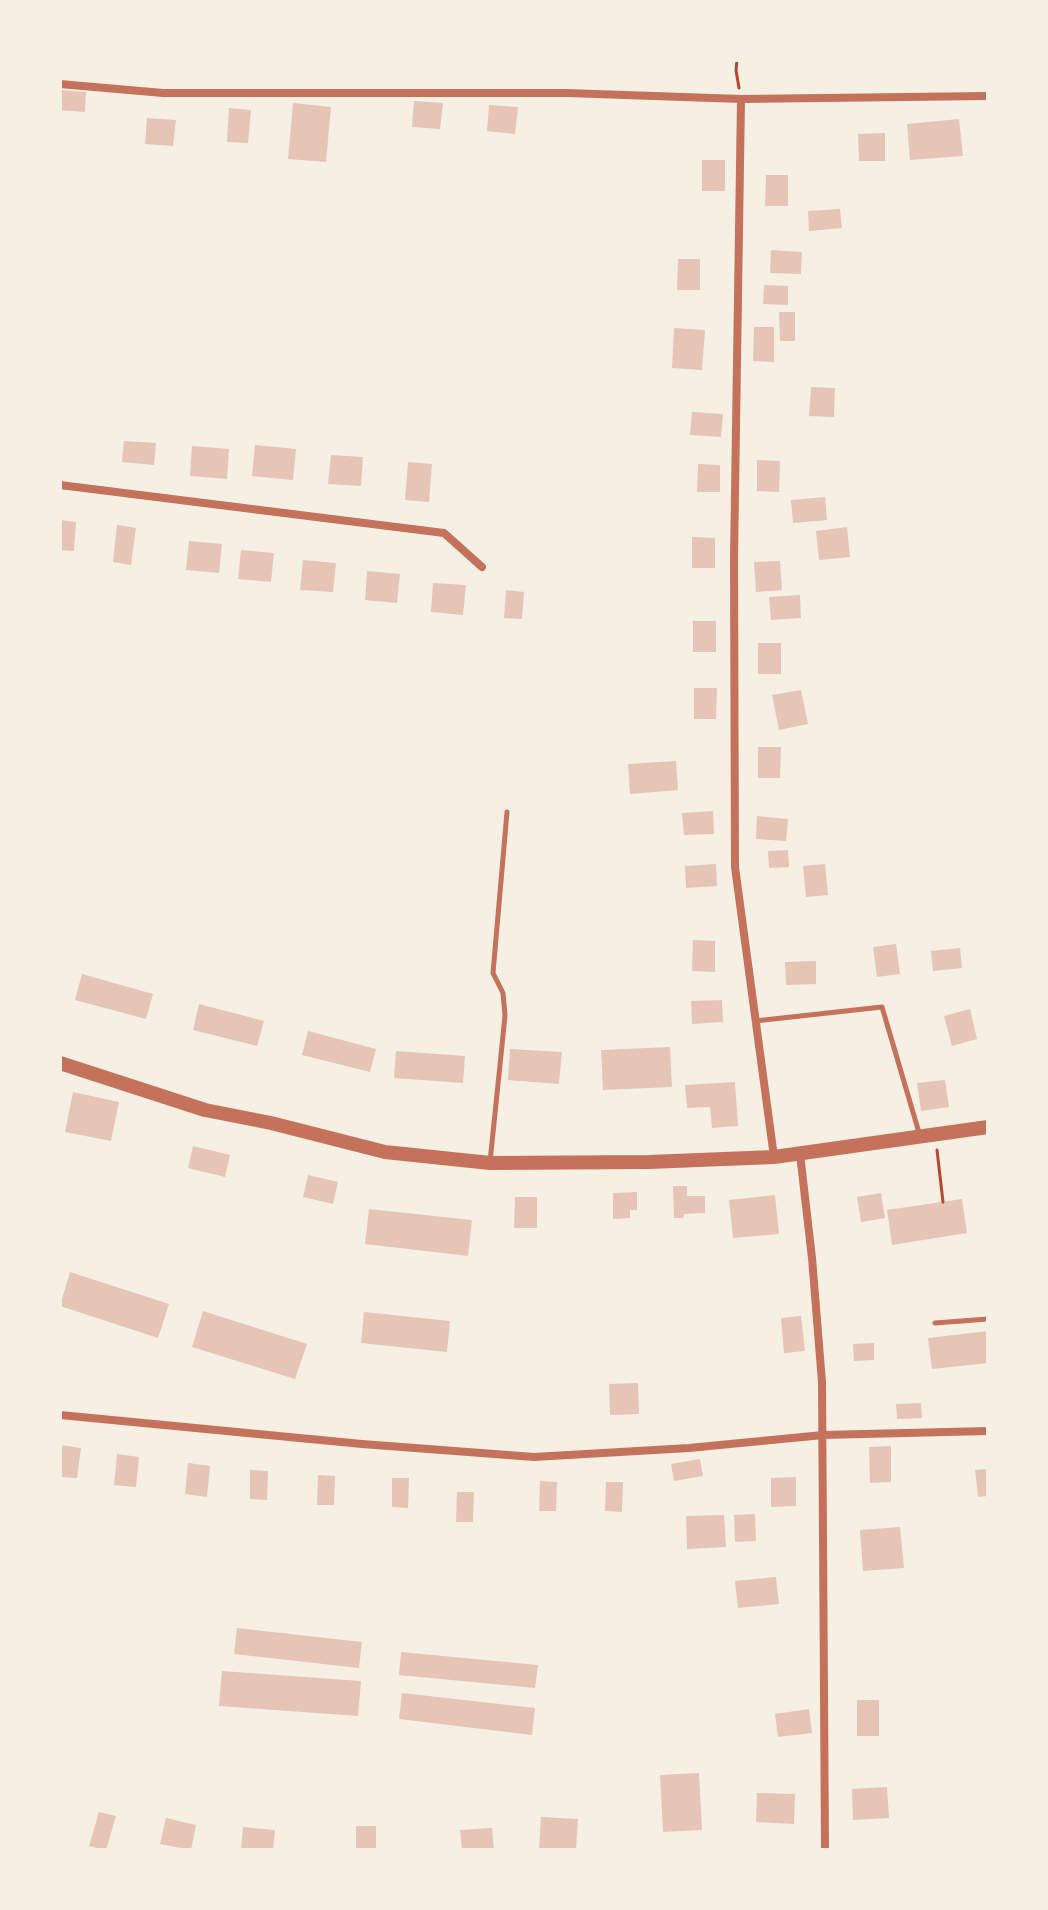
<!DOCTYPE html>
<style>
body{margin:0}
#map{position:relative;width:1048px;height:1910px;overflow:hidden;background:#f6efe4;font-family:Inter,sans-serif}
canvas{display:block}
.frame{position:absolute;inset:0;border:62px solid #f6efe4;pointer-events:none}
</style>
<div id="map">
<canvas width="1048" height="1910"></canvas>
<div class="frame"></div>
</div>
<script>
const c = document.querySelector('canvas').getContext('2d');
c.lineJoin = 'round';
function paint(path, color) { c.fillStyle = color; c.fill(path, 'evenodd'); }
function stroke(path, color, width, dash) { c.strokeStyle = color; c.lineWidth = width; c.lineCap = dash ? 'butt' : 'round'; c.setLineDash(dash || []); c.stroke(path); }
const building = new Path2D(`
 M60 90 86 92 85 112 60 110Z
 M414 101 443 103 440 129 412 127Z
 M293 103 331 107 326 162 288 159Z
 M489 105 518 107 515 134 487 131Z
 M229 108 251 110 248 143 227 142Z
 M147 118 176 120 173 146 145 144Z
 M959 119 963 156 910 160 907 124Z
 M885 133V161H859L858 134Z
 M702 160H725V191H702Z
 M766 175H788V206H765Z
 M840 209 842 228 809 231 808 211Z
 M771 250 802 252 801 274 770 273Z
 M678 259H700V290H677Z
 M764 285 788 286V305L763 304Z
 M779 312H795V341H780Z
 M754 327H774V362L753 361Z
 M674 328 705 330 702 370 672 368Z
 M811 387 835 388 834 417 809 416Z
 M692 412 723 414 721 437 690 435Z
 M124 441 156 443 154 465 122 462Z
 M255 445 296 449 293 480 252 476Z
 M192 446 229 449 227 479 190 476Z
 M331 455 363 457 361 486 328 484Z
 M757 460 780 461 779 492 757 491Z
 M408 462 432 464 429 502 405 500Z
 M698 464 720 465V492H697Z
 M825 497 827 520 793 523 791 500Z
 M60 520 76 522 74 551 60 550Z
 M117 525 136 528 131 565 113 562Z
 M847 527 850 557 819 560 816 531Z
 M692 537 715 538V568H692Z
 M189 541 222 544 219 573 186 570Z
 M241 550 274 553 271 582 238 579Z
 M303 560 336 563 333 592 300 590Z
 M780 561 782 590 756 592 754 562Z
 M367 571 400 574 397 603 365 600Z
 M433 583 466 585 463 615 431 612Z
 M506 590 524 592 522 619 504 618Z
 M800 595 801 618 771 620 769 597Z
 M693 621H716V652H693Z
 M758 643H781V674H758Z
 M694 688H717L716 719H694Z
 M801 690 808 724 779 730 772 695Z
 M758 747H781L780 778H758Z
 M676 761 678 790 630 794 628 764Z
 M713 811 714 834 684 835 682 813Z
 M757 816 788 819 786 841 756 839Z
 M788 850 789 867 769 868 768 851Z
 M716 864 717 886 686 888 685 866Z
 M825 864 828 895 806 897 803 866Z
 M693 940 715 941V972L692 971Z
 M896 944 900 974 877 977 873 947Z
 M960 948 962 968 933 971 931 951Z
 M816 961V984L786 985 785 962Z
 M82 974 153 994 146 1019 75 1000Z
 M722 1000 723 1022 692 1024 691 1001Z
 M199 1004 264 1021 257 1046 193 1030Z
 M970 1009 977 1039 952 1046 944 1016Z
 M308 1031 376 1049 370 1072 302 1055Z
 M670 1047 672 1087 603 1090 601 1050Z
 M510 1049 562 1052 559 1084 508 1080Z
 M396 1051 465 1056 463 1083 394 1078Z
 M945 1080 949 1107 921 1111 917 1083Z
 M735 1082 738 1126 712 1128 710 1107 687 1108 685 1085Z
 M73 1092 119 1102 111 1141 65 1132Z
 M193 1146 230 1155 225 1177 188 1168Z
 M308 1175 338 1182 333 1204 303 1197Z
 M673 1186H687V1196H705V1213L684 1214 683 1218H674Z
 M637 1192V1210H630V1218L613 1219V1193Z
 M881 1193 885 1218 861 1222 857 1197Z
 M775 1195 779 1234 733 1238 729 1200Z
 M515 1197H537V1228H514Z
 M962 1199 967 1233 892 1245 887 1210Z
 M369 1209 472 1220 468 1256 365 1244Z
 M70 1272 169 1304 158 1338 60 1306Z
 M203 1311 307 1344 295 1379 192 1347Z
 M364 1312 450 1321 447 1352 361 1343Z
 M801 1316 805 1351 784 1353 781 1318Z
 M988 1331V1363L932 1369 928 1338Z
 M874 1343V1360L854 1361 853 1344Z
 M638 1383 639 1414 610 1415 609 1384Z
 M921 1403 922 1418 897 1419 896 1404Z
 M60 1445 81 1448 77 1478 60 1477Z
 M891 1446V1482L870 1483 869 1447Z
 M117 1454 139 1457 136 1487 114 1485Z
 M700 1459 703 1476 674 1481 671 1464Z
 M188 1463 210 1466 207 1497 185 1494Z
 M988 1469V1496L978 1497 975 1470Z
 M250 1470 268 1471 267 1500 250 1499Z
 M318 1475 335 1476 334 1505H317Z
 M796 1477V1506L771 1507V1478Z
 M392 1478H409L408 1508 392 1507Z
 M540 1481 557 1482 556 1511H539Z
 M606 1482H623L622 1512 605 1511Z
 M457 1492H474L473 1522H456Z
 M755 1514 756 1541 735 1542 734 1515Z
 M724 1515 726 1547 687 1549 686 1516Z
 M900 1527 904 1568 863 1571 860 1530Z
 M776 1577 779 1604 738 1608 735 1581Z
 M237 1628 362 1642 359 1668 234 1654Z
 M401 1652 538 1665 535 1688 399 1675Z
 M222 1671 361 1681 358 1716 219 1706Z
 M402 1693 535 1708 532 1735 399 1719Z
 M857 1700H879V1736H857Z
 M809 1709 812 1733 778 1737 775 1714Z
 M699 1773 702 1830 663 1832 660 1775Z
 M887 1787 889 1818 853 1820 852 1789Z
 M757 1793 795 1794 794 1824 756 1822Z
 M99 1812 116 1816 106 1850 89 1846Z
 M541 1817 578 1819 576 1850H539Z
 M166 1818 196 1825 191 1850 160 1844Z
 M356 1826H376V1850H356Z
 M243 1827 275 1830 273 1850 241 1849Z
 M492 1828 494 1850H462L460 1830Z`);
const path = new Path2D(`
 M737 60 736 70 739 88
 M937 1150 943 1202`);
const service = new Path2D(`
 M755 1021 882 1007 920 1136
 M490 1162 505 1016 503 993 493 973 507 812
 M935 1323 988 1319`);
const minor = new Path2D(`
 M60 84 163 93H567L741 99 988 96
 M741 99 734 559 735 867 774 1157
 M60 485 444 533 482 567
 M800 1154 812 1258 822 1382 825 1850
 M60 1415 362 1444 534 1457 689 1448 823 1435 988 1431`);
const tertiary = new Path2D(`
 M60 1063 205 1110 271 1123 385 1152 490 1163 649 1162 774 1157 988 1127`);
paint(building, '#e6c5b7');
stroke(path, '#b5482f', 3);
stroke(service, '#c5725c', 5);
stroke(minor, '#c5725c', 8);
stroke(tertiary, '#c5725c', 14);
</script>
